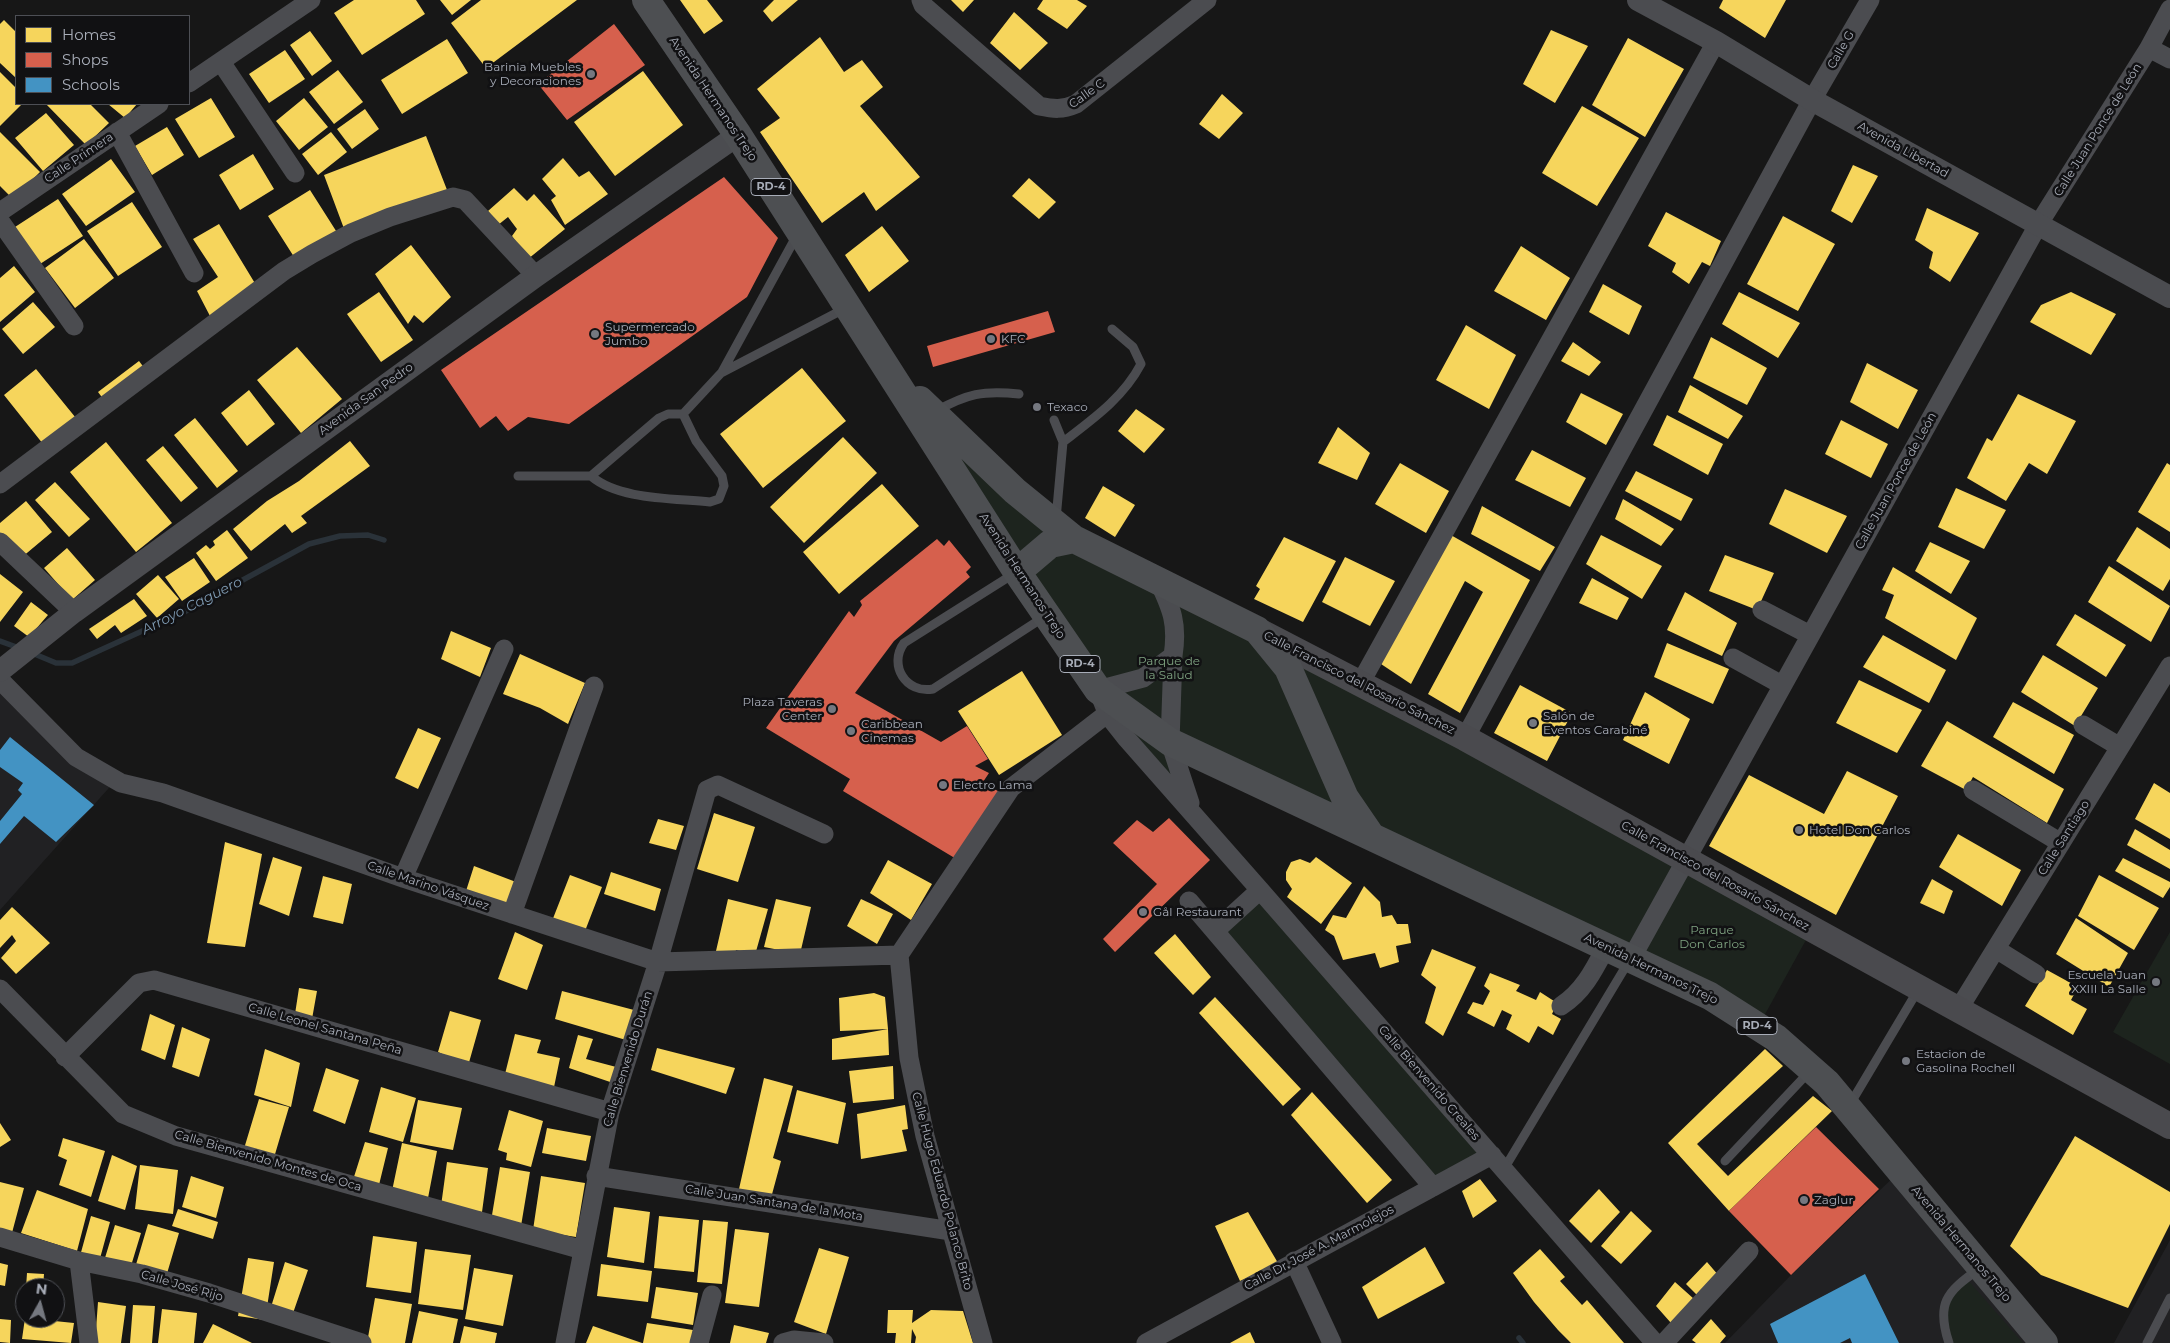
<!DOCTYPE html>
<meta charset="utf-8">
<style>
body{margin:0}
#map{position:relative;width:2170px;height:1343px;overflow:hidden;background:#171717;font-family:Montserrat,sans-serif}
canvas{display:block}
.legend{position:absolute;left:15px;top:15px;width:175px;height:90px;box-sizing:border-box;background:#111113;border:1px solid #4d4f55;margin:0;padding:6px 9px;list-style:none;font-size:15px;color:#a8adb8}
.legend li{display:flex;align-items:center;gap:10px;height:25px}
.legend b{width:25px;border:1px solid #4d4f55}
.north{position:absolute;left:15px;top:1278px;width:50px;height:50px;box-sizing:border-box;background:#111113;border:1px solid #4d4f55;border-radius:50%;rotate:7deg;font-size:14px;font-weight:700;line-height:20px;text-align:center;color:#a8adb8}
.north::after{content:'';display:block;margin:auto;width:18px;height:22px;background:#757880;clip-path:polygon(50% 0,100% 100%,50% 72%,0 100%)}
</style>
<div id="map">
<canvas width="2170" height="1343"></canvas>
<ul class="legend">
<li><b style="height:14px;background:#f6d55c"></b>Homes</li>
<li><b style="height:14px;background:#d6604d"></b>Shops</li>
<li><b style="height:14px;background:#4393c3"></b>Schools</li>
</ul>
<div class="north">N</div>
</div>
<script>
const c = document.querySelector('canvas').getContext('2d');
c.lineJoin = 'round';
function paint(path, color) { c.fillStyle = color; c.fill(path, 'evenodd'); }
function stroke(path, color, width, dash) { c.strokeStyle = color; c.lineWidth = width; c.lineCap = dash ? 'butt' : 'round'; c.setLineDash(dash || []); c.stroke(path); }
function label(font, color, halo, rows, align = 'center') {
  c.font = font + ' Montserrat,sans-serif'; c.lineWidth = 5; c.setLineDash([]); c.textBaseline = 'middle'; c.strokeStyle = halo; c.fillStyle = color; for (const [text, x, y, turn = 0] of rows) {
    c.save(); c.translate(x, y); c.rotate((+turn || 0) * Math.PI / 180); c.textAlign = isNaN(turn) ? turn : align; if (halo) c.strokeText(text, 0, 0); c.fillText(text, 0, 0); c.restore();
  }
}
const built = new Path2D(`
 M0 680 116 780 0 910Z
 M1900 1171 2044 1343H1725L1791 1275Z
 M2170 1240V1343H2114Z`);
const green = new Path2D(`
 M893 376 1015 491 1812 929 1758 1027 1170 742 1190 803 1127 739Z
 M1260 890 1492 1155 1433 1187 1215 931Z
 M2170 932V1064L2113 1032Z
 M1966 1278 2023 1343H1949L1944 1304Z`);
const homes = new Path2D(`
 M354 0H416L425 14 362 55 334 13Z
 M440 0H471L452 15Z
 M481 0H577L486 68 451 23Z
 M680 0H707L723 21 704 34Z
 M774 0H798L772 22 763 11Z
 M951 0H974L963 12Z
 M1043 0H1077L1087 6 1067 29 1037 9Z
 M1723 0H1786L1765 38 1719 8Z
 M1014 12 1048 43 1020 70 990 43Z
 M4 20 16 32V78L0 63V24Z
 M1551 30 1588 46 1555 103 1523 84Z
 M310 31 332 61 312 76 290 45Z
 M820 37 844 72 862 60 883 87 860 106 920 177 876 211 864 192 822 223 760 132 780 118 757 89Z
 M1628 38 1684 69 1645 137 1592 105Z
 M447 39 468 73 402 114 381 80Z
 M285 50 305 79 269 103 249 74Z
 M338 70 363 102 334 124 309 92Z
 M643 71 683 125 615 176 574 122Z
 M0 72 16 88V104H22L0 126Z
 M1222 94 1243 113 1219 139 1199 124Z
 M211 98 235 137 199 158 175 119Z
 M304 98 328 127 299 150 276 121Z
 M46 104H90L109 123 86 145Z
 M108 104H137L125 118Z
 M1582 106 1639 138 1597 206 1542 173Z
 M365 109 379 129 352 149 337 129Z
 M46 113 74 145 43 171 15 138Z
 M167 127 184 155 152 175 135 146Z
 M0 132 40 172 13 199 0 186Z
 M331 132 347 152 318 175 302 154Z
 M426 136 449 195 346 234 324 175Z
 M253 154 274 189 240 210 219 175Z
 M563 158 579 177 589 171 608 194 565 225 551 200 556 196 542 179Z
 M111 159 135 192 86 226 62 194Z
 M1853 165 1878 176 1852 223 1831 211Z
 M1029 178 1056 202 1039 219 1012 196Z
 M514 188 527 201 534 194 565 229 528 259 512 236 517 229 508 217 498 225 488 211Z
 M310 190 338 234 296 260 268 216Z
 M58 199 83 236 40 264 15 227Z
 M132 202 162 247 118 276 87 231Z
 M1927 208 1979 233 1950 282 1929 268 1933 252 1915 240Z
 M1666 212 1721 241 1710 266 1702 262 1689 284 1672 272 1676 263 1648 246Z
 M1783 216 1835 244 1798 311 1747 284Z
 M219 224 256 285 210 316 197 291 218 277 193 239Z
 M882 226 909 261 869 292 845 255Z
 M84 239 114 278 75 308 45 268Z
 M411 245 451 297 423 323 414 315 408 324 375 274Z
 M1521 246 1570 278 1546 320 1494 291Z
 M14 266 35 292 0 322V278Z
 M1603 284 1642 306 1629 335 1589 312Z
 M379 292 413 340 381 362 347 314Z
 M1739 292 1800 323 1778 358 1722 324Z
 M2071 292 2116 314 2091 355 2030 322 2041 305Z
 M33 302 55 327 23 354 2 329Z
 M1466 325 1516 355 1489 409 1436 380Z
 M1711 337 1767 368 1747 405 1693 378Z
 M1573 342 1601 362 1589 376 1561 361Z
 M297 347 342 399 301 433 257 380Z
 M139 361 151 377 110 408 98 392Z
 M1867 363 1918 390 1898 429 1850 402Z
 M802 368 846 421 763 488 720 434Z
 M36 369 80 423 47 449 4 395Z
 M1690 385 1743 416 1728 439 1678 412Z
 M249 390 275 424 247 446 221 413Z
 M1581 393 1623 414 1606 445 1566 422Z
 M2018 394 2076 421 2047 474 2029 463 2006 501 1967 478 1987 438 1992 441Z
 M1136 409 1165 429 1144 453 1118 431Z
 M1667 415 1723 444 1708 475 1653 445Z
 M195 418 238 471 217 488 174 435Z
 M1841 420 1888 444 1871 478 1825 454Z
 M1338 427 1370 453 1357 480 1318 463Z
 M843 437 877 473 804 543 770 507Z
 M350 441 370 466 301 516 307 523 292 533 285 524 251 551 233 529 267 501 299 481Z
 M106 442 172 523 136 552 70 472Z
 M163 446 198 488 181 502 146 460Z
 M1532 450 1586 478 1570 507 1515 480Z
 M1400 463 1449 491 1426 533 1375 504Z
 M2167 463 2170 465V532L2138 512Z
 M1636 471 1693 499 1681 521 1625 491Z
 M55 482 90 519 69 537 35 500Z
 M882 484 919 526 839 594 803 552Z
 M1103 486 1135 505 1115 537 1085 518Z
 M1956 488 2006 510 1984 549 1938 527Z
 M1785 489 1847 516 1827 553 1769 524Z
 M1623 499 1674 529 1661 546 1615 519Z
 M26 501 52 532 15 563 0 544V523Z
 M1482 506 1555 547 1540 571 1471 534Z
 M2137 527 2170 549V579L2163 591 2116 561Z
 M227 530 248 558 216 581 196 553 206 545 210 549 215 545 213 541Z
 M1449 534 1530 580 1460 713 1428 694 1483 592 1465 581 1411 684 1378 662Z
 M1601 535 1662 566 1642 599 1586 564Z
 M1284 537 1336 561 1303 622 1254 599 1260 589 1256 586Z
 M1930 542 1970 561 1951 594 1915 571Z
 M67 548 95 580 72 600 44 568Z
 M1725 555 1774 573 1757 610 1709 591Z
 M1345 557 1395 581 1370 626 1322 602Z
 M194 558 210 582 182 601 165 577Z
 M2109 566 2170 606 2151 642 2088 602Z
 M1893 567 1977 618 1956 660 1885 618 1894 595 1882 590Z
 M0 574 23 592 0 622Z
 M158 575 179 599 157 618 136 594Z
 M1592 578 1629 598 1617 620 1579 603Z
 M1685 592 1737 623 1722 656 1667 630Z
 M134 599 147 616 121 633 115 625 97 639 89 629Z
 M31 602 48 615 29 637 14 626Z
 M2075 614 2126 645 2106 677 2056 645Z
 M451 631 491 648 480 677 441 659Z
 M1883 635 1946 670 1929 703 1863 667Z
 M1667 643 1729 669 1713 704 1654 677Z
 M520 654 585 683 568 724 540 708 503 694Z
 M2043 655 2098 688 2075 726 2021 692Z
 M1022 671 1062 735 999 775 958 711Z
 M1859 680 1922 710 1897 753 1836 723Z
 M1520 685 1572 713 1547 761 1494 733Z
 M1645 692 1690 719 1669 764 1623 740Z
 M2013 702 2074 735 2054 774 1993 737Z
 M1947 721 2064 789 2047 823 1973 777 1966 790 1921 766Z
 M418 728 441 738 418 789 395 778Z
 M1847 771 1898 796 1836 915 1709 846 1749 775 1824 814Z
 M2154 783 2170 793V839L2135 819Z
 M714 813 755 827 738 882 697 869Z
 M658 819 684 826 676 850 649 843Z
 M2135 829 2170 850V869L2127 845Z
 M1958 834 2021 870 2002 906 1939 867Z
 M225 842 262 854 245 947 207 943Z
 M273 857 302 867 289 916 259 904Z
 M1316 857 1352 883 1321 924 1287 897 1292 889 1286 880V872L1291 862 1300 859 1310 863Z
 M2123 858 2170 882V887L2163 898 2115 871Z
 M888 860 932 884 911 920 870 893Z
 M474 866 516 882 507 906 466 891Z
 M611 872 661 889 655 911 604 894Z
 M570 875 602 887 585 931 552 921Z
 M2099 875 2159 908 2134 950 2078 916Z
 M323 876 352 884 343 924 313 917Z
 M1932 879 1953 891 1944 914 1920 903Z
 M1364 886 1380 902 1382 917 1392 915 1397 924H1408L1411 943 1396 946 1399 962 1380 968 1375 953 1343 960 1334 936 1325 930 1333 915 1346 918Z
 M728 899 768 909 755 955 736 950 735 956 716 951Z
 M776 899 811 907 800 954 764 947Z
 M861 899 893 914 877 944 847 926Z
 M12 907 50 943 16 974 1 958 16 941 12 935 0 948V920Z
 M2076 918 2128 953 2109 987 2056 954Z
 M515 932 543 945 527 990 498 979Z
 M1175 934 1211 977 1193 995 1154 953Z
 M1432 949 1476 967 1443 1036 1425 1023 1436 987 1421 975Z
 M2047 970 2078 987 2071 1000 2087 1009 2073 1035 2025 1006Z
 M1490 973 1520 985 1516 991 1536 1000 1540 992 1557 1003 1552 1014 1561 1019 1553 1035 1538 1026 1529 1043 1506 1029 1512 1015 1502 1010 1494 1027 1467 1013 1473 1002 1483 1005 1490 991 1484 986Z
 M299 988 317 991 312 1019 295 1014Z
 M562 991 634 1010 626 1040 555 1019Z
 M874 993 885 997 888 1029 889 1055 832 1060V1039L888 1029 840 1031 839 998Z
 M1215 997 1301 1089 1283 1106 1199 1013Z
 M450 1011 481 1020 468 1066 438 1052Z
 M150 1014 175 1025 165 1060 141 1050Z
 M182 1027 210 1039 199 1077 172 1067Z
 M515 1034 541 1040 537 1053 560 1058 553 1092 505 1074Z
 M578 1035 593 1039 586 1059 620 1068 616 1084 569 1068Z
 M657 1048 735 1068 726 1094 651 1070Z
 M265 1049 300 1063 291 1107 254 1095Z
 M1765 1049 1783 1066 1697 1144 1728 1176 1813 1096 1832 1111 1729 1211 1668 1143Z
 M893 1066 894 1099 853 1103 849 1071Z
 M326 1068 359 1080 345 1124 313 1111Z
 M764 1078 793 1086 773 1158 781 1161 771 1198 739 1189Z
 M381 1087 416 1098 403 1142 369 1132Z
 M797 1090 846 1103 838 1144 787 1132Z
 M1312 1092 1392 1180 1367 1203 1291 1115Z
 M259 1099 289 1107 273 1161 243 1152Z
 M418 1100 462 1108 453 1150 410 1142Z
 M905 1105 908 1129 902 1130 907 1151 861 1159 857 1114Z
 M509 1110 543 1121 531 1167 506 1160 507 1153 498 1150Z
 M0 1123 11 1140 0 1147Z
 M547 1128 591 1136 586 1161 542 1153Z
 M2075 1136 2170 1192V1224L2128 1308 2041 1275 2010 1246Z
 M63 1138 105 1151 91 1197 59 1185 67 1160 58 1156Z
 M365 1142 388 1148 378 1189 353 1180Z
 M402 1143 437 1151 428 1198 392 1191Z
 M112 1155 137 1166 125 1210 98 1201Z
 M447 1162 488 1168 482 1212 441 1206Z
 M140 1165 178 1170 173 1214 135 1209Z
 M500 1167 530 1172 521 1226 491 1221Z
 M191 1176 224 1187 216 1218 182 1207Z
 M541 1176 585 1183 576 1237 533 1230Z
 M1480 1179 1497 1201 1473 1218 1462 1191Z
 M0 1182 24 1188 9 1244 0 1241Z
 M1599 1189 1620 1212 1591 1243 1569 1221Z
 M37 1190 88 1209 77 1251 21 1233Z
 M614 1207 650 1212 644 1263 607 1257Z
 M178 1209 218 1222 213 1239 172 1226Z
 M1631 1211 1652 1231 1621 1264 1601 1246Z
 M1248 1212 1278 1263 1240 1281 1215 1226Z
 M91 1216 110 1222 99 1262 80 1256Z
 M659 1216 699 1220 694 1272 654 1268Z
 M703 1220 728 1222 722 1284 697 1282Z
 M148 1224 179 1233 163 1287 132 1278Z
 M115 1225 141 1233 127 1279 101 1271Z
 M735 1229 769 1233 759 1307 725 1303Z
 M373 1236 417 1242 411 1293 366 1287Z
 M1425 1247 1445 1283 1378 1319 1362 1287Z
 M819 1248 849 1257 826 1334 794 1322Z
 M425 1249 471 1255 463 1310 418 1304Z
 M1540 1249 1565 1277 1560 1281 1582 1305 1587 1300 1624 1343H1571L1558 1330 1534 1302 1513 1273Z
 M248 1258 274 1262 265 1320 238 1316Z
 M285 1262 308 1270 292 1316 271 1307Z
 M1707 1262 1719 1276 1698 1296 1686 1284Z
 M0 1263 8 1265 5 1286 0 1285Z
 M601 1264 652 1271 648 1302 597 1296Z
 M474 1268 513 1275 503 1326 465 1319Z
 M27 1273 44 1274 43 1288H26Z
 M1675 1282 1694 1299 1671 1323 1656 1306Z
 M656 1287 698 1293 693 1325 651 1318Z
 M375 1298 412 1304 405 1343H367Z
 M98 1302 126 1306 121 1343H95Z
 M133 1305 155 1306 152 1343H130Z
 M162 1309 197 1313 194 1343H158Z
 M888 1310H913L912 1323 931 1310 963 1311 973 1343H915L916 1337 912 1329 911 1343H895L896 1333H887Z
 M419 1311 458 1319 453 1343H412Z
 M25 1318 74 1323 71 1343 22 1339Z
 M0 1319 11 1320 10 1343 0 1342Z
 M1711 1319 1726 1336 1720 1343H1696L1692 1340Z
 M647 1323 693 1330 691 1343H643Z
 M213 1324 252 1343H203Z
 M734 1325 769 1333 766 1343H730Z
 M464 1326 497 1333 495 1343H460Z
 M593 1326 642 1343H586Z
 M1250 1332 1255 1343H1230Z`);
const shops = new Path2D(`
 M614 24 645 65 567 120 538 84Z
 M724 177 778 238 747 297 569 424 528 417 508 431 496 416 480 428 441 370Z
 M1048 311 1055 332 933 367 927 346Z
 M937 539 944 546 949 540 971 567 966 572 970 577 894 641 855 693 941 742 967 726 988 759 975 766 989 773 983 782 1001 793 958 860 843 791 850 779 766 728 849 611 854 617 862 605 860 601Z
 M1169 818 1210 860 1115 952 1103 939 1157 884 1113 843 1137 820 1153 832Z
 M1816 1127 1879 1189 1791 1275 1729 1211Z`);
const schools = new Path2D(`
 M10 737 94 805 56 842 24 816 0 844V821L22 794 18 790 23 783 0 767V750Z
 M1865 1274 1899 1343H1852L1850 1338 1840 1343H1778L1770 1324Z`);
const stream = new Path2D(`
 M0 641 19 648
 M32 653 56 663H72L184 612 309 544 340 536 368 535 384 540
 M1519 1338 1523 1343`);
const service = new Path2D(`
 M723 372 844 309
 M936 411C967 394 983 390 1019 394
 M1054 420 1063 442 1056 519
 M1063 442C1093 419 1123 398 1141 364L1133 347 1112 329
 M518 476H591C619 500 673 498 710 502L719 499 724 486 722 476 696 441 683 414
 M591 476 659 418 668 414H683L722 372 797 235
 M1015 573 904 643C888 665 906 694 933 689L1044 617
 M1849 1106 1918 990
 M1725 1161 1809 1072
 M1504 1169 1629 961
 M1949 1343C1936 1304 1946 1292 1979 1269
 M2147 1343 2170 1298`);
const minor = new Path2D(`
 M921 0 923 5 1039 106C1054 109 1062 110 1076 104L1207 0
 M2149 48 2170 59
 M221 62 295 173
 M189 83 311 0
 M117 132 194 273
 M0 212 159 104
 M0 221 74 326
 M0 484 284 271 312 254 351 233 390 217 453 197 465 200 536 276
 M0 542 74 612
 M1158 580C1172 609 1178 624 1173 656L1143 678 1098 690 1108 715 1127 739 1260 890 1655 1343
 M1762 610 1810 635
 M1173 656 1170 742 1190 803
 M1733 658 1782 685
 M0 680 76 757 121 783 163 793 403 878 658 962 899 955
 M1361 682 1716 42
 M2083 725 2120 747
 M1465 738 1812 100 1870 0
 M1973 790 2061 843
 M403 878 504 649
 M1189 901 1433 1187
 M512 914 594 686
 M1215 931 1260 890
 M1996 949 2036 974
 M1631 959 2038 225 2149 48 2170 9
 M0 989 123 1114 176 1136 583 1250
 M1561 1006C1583 992 1594 970 1606 947
 M1958 1010 2170 666
 M65 1057 139 983 154 980 610 1112
 M596 1176 951 1231
 M0 1237 79 1261 142 1274 209 1293 362 1343
 M79 1261 89 1343
 M1294 1261 1332 1343
 M565 1343 610 1112 658 962 707 790 718 785 824 834
 M699 1343 712 1295
 M783 1343 794 1340 824 1343
 M983 1343 925 1136 909 1058 899 955 1011 788 1117 706
 M1146 1343 1492 1155
 M1664 1343 1749 1251`);
const tertiary = new Path2D(`
 M1638 0 1716 42 1812 100 2170 297
 M0 671 74 612 536 276 738 135`);
const secondary = new Path2D(`
 M1257 630 1465 738 2170 1126`);
const primary = new Path2D(`
 M646 0 738 135 1017 572 1098 690 1170 742 1710 996 1776 1038 1827 1083 2044 1343
 M920 400 1015 491 1074 539 1257 630 1288 668 1345 798 1371 836
 M1017 572 1050 544 1074 539`);
const markers = [
 [591,74,5,"#757880"],
 [595,334,5,"#757880"],
 [991,339,5,"#757880"],
 [1037,407,5,"#757880"],
 [832,709,5,"#757880"],
 [1533,723,5,"#757880"],
 [851,731,5,"#757880"],
 [943,785,5,"#757880"],
 [1799,830,5,"#757880"],
 [1143,912,5,"#757880"],
 [2156,982,5,"#757880"],
 [1906,1061,5,"#757880"],
 [1804,1200,5,"#757880"]
];
const shields = [
 [771,187,40],
 [1080,664,40],
 [1757,1026,40]
];
const shieldNames = [
 ["RD-4",771,187],
 ["RD-4",1080,664],
 ["RD-4",1757,1026]
];
const streetNames = [
 ["Calle G",1841,50,-60],
 ["Calle C",1087,94,-36],
 ["Avenida Hermanos Trejo",713,99,56],
 ["Calle Juan Ponce de León",2098,130,-58],
 ["Avenida Libertad",1903,150,29],
 ["Calle Primera",79,158,-34],
 ["Avenida San Pedro",366,399,-36],
 ["Calle Juan Ponce de León",1896,481,-61],
 ["Avenida Hermanos Trejo",1022,576,57],
 ["Calle Francisco del Rosario Sánchez",1359,683,27],
 ["Calle Santiago",2064,838,-58],
 ["Calle Francisco del Rosario Sánchez",1715,876,29],
 ["Calle Marino Vásquez",428,886,19],
 ["Avenida Hermanos Trejo",1651,969,26],
 ["Calle Leonel Santana Peña",325,1029,16],
 ["Calle Bienvenido Durán",628,1059,-73],
 ["Calle Bienvenido Creales",1429,1083,49],
 ["Calle Bienvenido Montes de Oca",268,1161,16],
 ["Calle Hugo Eduardo Polanco Brito",942,1191,75],
 ["Calle Juan Santana de la Mota",774,1203,9],
 ["Avenida Hermanos Trejo",1961,1244,50],
 ["Calle Dr. José A. Marmolejos",1319,1248,-28],
 ["Calle José Rijo",182,1286,16]
];
const poiNames = [
 ["Barinia Muebles",581,67,"right"],
 ["y Decoraciones",581,81,"right"],
 ["Supermercado",605,327],
 ["Jumbo",605,341],
 ["KFC",1001,339],
 ["Texaco",1047,407],
 ["Plaza Taveras",822,702,"right"],
 ["Center",822,716,"right"],
 ["Salón de",1543,716],
 ["Eventos Carabiné",1543,730],
 ["Caribbean",861,724],
 ["Cinemas",861,738],
 ["Electro Lama",953,785],
 ["Hotel Don Carlos",1809,830],
 ["Gål Restaurant",1153,912],
 ["Escuela Juan",2146,975,"right"],
 ["XXIII La Salle",2146,989,"right"],
 ["Estacion de",1916,1054],
 ["Gasolina Rochell",1916,1068],
 ["Zaglur",1814,1200]
];
const parkNames = [
 ["Parque de",1169,661],
 ["la Salud",1169,675],
 ["Parque",1712,930],
 ["Don Carlos",1712,944]
];
const waterNames = [
 ["Arroyo Caguero",192,606,-27]
];
paint(built, '#212123');
paint(green, '#1d241e');
paint(homes, '#f6d55c');
paint(shops, '#d6604d');
paint(schools, '#4393c3');
stroke(stream, '#2a3239', 5.5);
stroke(service, '#4b4c50', 9);
stroke(minor, '#4b4c50', 19);
stroke(tertiary, '#4b4c50', 22);
stroke(secondary, '#4a4a4e', 26);
stroke(primary, '#4d4f52', 28);
for (const [x, y, r, color] of markers) { const dot = new Path2D(); dot.arc(x, y, r, 0, 2 * Math.PI); c.fillStyle = color; c.fill(dot); stroke(dot, '#111113', 2); }
for (const [x, y, w] of shields) { const box = new Path2D(); box.roundRect(x - w / 2, y - 8.5, w, 17, 4); c.fillStyle = '#111113'; c.fill(box); stroke(box, '#a8adb8', 1); }
label('bold 11px', '#a8adb8', null, shieldNames);
label('12px', '#a8adb8', '#111113', streetNames);
label('12px', '#a8adb8', '#111113', poiNames, 'left');
label('12px', '#7fa381', '#111113', parkNames);
label('italic 14px', '#7f9bb3', '#111113', waterNames);
</script>
